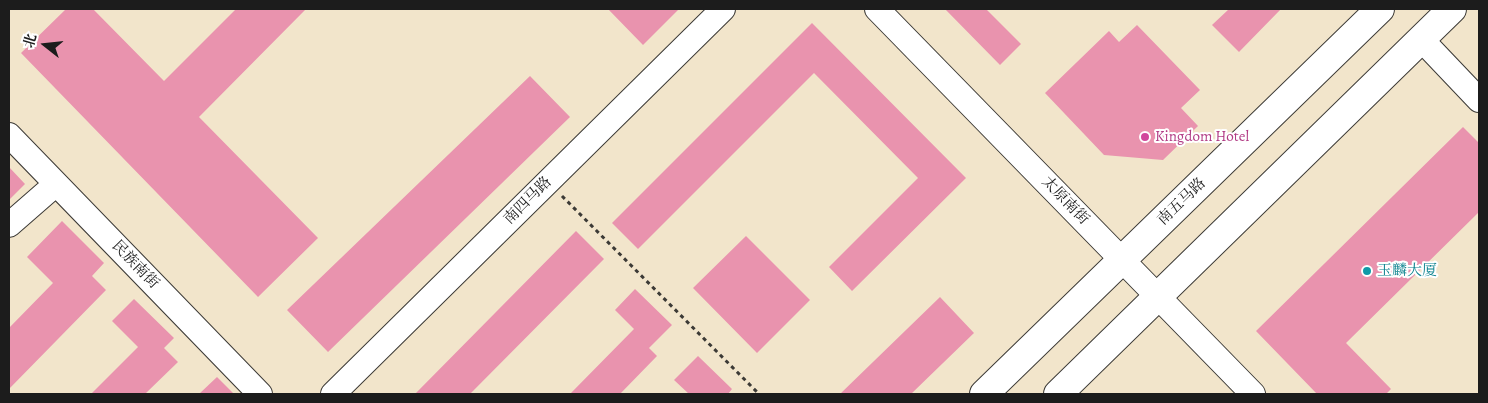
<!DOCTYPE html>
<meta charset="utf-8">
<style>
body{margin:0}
#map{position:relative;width:1488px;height:403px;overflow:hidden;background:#f2e5cb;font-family:Alegreya,"Noto Serif SC",serif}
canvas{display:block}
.frame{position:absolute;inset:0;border:10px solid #1c1c1c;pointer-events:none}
.north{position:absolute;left:20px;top:20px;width:50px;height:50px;-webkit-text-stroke:4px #fff;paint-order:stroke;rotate:286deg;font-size:14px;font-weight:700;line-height:20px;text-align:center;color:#1c1c1c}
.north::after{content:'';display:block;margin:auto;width:18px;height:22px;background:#1c1c1c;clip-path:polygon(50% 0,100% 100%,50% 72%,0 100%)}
</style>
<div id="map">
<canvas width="1488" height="403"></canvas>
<div class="frame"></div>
<div class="north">北</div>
</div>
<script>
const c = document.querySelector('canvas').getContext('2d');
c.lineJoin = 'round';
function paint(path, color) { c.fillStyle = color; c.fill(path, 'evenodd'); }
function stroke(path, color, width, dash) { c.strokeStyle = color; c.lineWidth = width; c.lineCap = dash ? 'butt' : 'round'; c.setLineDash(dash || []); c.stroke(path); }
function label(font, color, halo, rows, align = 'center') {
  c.font = font + ' Alegreya,"Noto Serif SC",serif'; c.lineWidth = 4; c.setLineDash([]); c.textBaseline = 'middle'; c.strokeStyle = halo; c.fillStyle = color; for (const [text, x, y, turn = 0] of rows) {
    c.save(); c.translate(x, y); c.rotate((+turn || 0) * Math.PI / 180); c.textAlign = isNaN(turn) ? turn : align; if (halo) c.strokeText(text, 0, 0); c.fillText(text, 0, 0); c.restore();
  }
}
const building = new Path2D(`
 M66 9H93L164 81 236 9H306L199 117 318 238 258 297 21 53Z
 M608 9H679L643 45Z
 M945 9H986L1021 44 1000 65Z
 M1229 9H1281L1239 52 1212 25Z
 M812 23 966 178 852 291 829 267 918 178 814 73 638 249 612 223Z
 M1137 25 1200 90 1181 108 1198 126 1163 160 1104 155 1045 93 1109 31 1119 42Z
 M530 76 570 117 328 352 287 310Z
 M1463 127 1479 143V212L1346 343 1391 389 1386 394H1317L1256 331Z
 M9 167 25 184 9 200Z
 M62 221 104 263 92 276 106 290 9 389V328L53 283 27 257Z
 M576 231 604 259 470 394H415Z
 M746 236 810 300 757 353 693 288Z
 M635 289 672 325 649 348 657 356 620 394H570L634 329 615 310Z
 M940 297 974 333 911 394H840Z
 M134 299 174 338 164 348 178 362 145 394H91L138 347 112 321Z
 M698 356 732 389 728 394H689L674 380Z
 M217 377 234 394H199Z`);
const path = new Path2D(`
 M562 196 759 394`);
const minor = new Path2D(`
 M877 9 1253 394
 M1421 39 1479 100
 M9 135 260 394
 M9 225 56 184
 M333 394 723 9`);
const major = new Path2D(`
 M984 394 1380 9
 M1058 394 1452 9`);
const markers = [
 [1145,137,5,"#d1479c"],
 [1367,271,5,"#0f9aa8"]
];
const hotelNames = [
 ["Kingdom Hotel",1155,137]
];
const streetNames = [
 ["南四马路",528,201,-45],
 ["太原南街",1065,201,46],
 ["南五马路",1182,202,-44],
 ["民族南街",135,265,46]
];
const cultureNames = [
 ["玉麟大厦",1377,271]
];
paint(building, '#e993ae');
stroke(minor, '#3c3a36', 26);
stroke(major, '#3c3a36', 30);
stroke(path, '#3c3a36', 3, [4, 4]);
stroke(minor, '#fff', 24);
stroke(major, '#fff', 28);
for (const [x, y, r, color] of markers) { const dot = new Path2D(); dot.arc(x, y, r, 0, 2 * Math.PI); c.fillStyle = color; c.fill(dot); stroke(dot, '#fff', 2); }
label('15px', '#b23c85', '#fff', hotelNames, 'left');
label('15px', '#1c1c1c', '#fff', streetNames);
label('15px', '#0d838f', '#fff', cultureNames, 'left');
</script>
